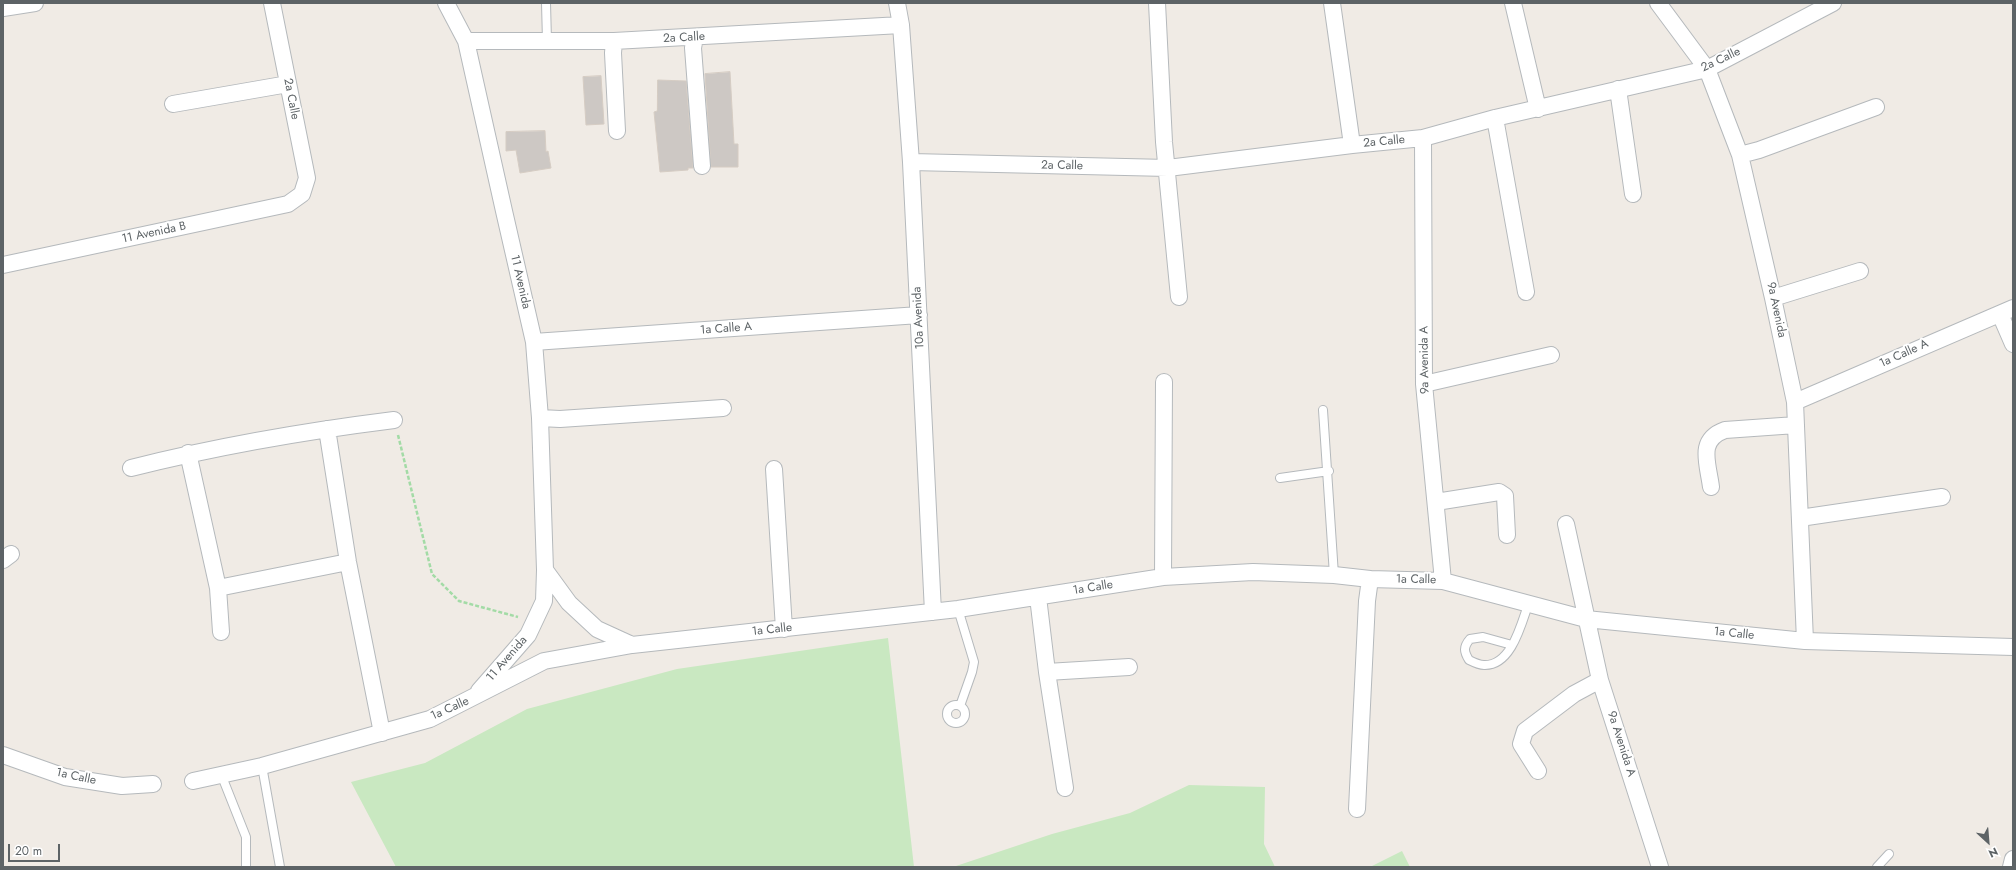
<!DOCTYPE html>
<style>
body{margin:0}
#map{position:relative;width:2016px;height:870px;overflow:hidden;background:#f0ebe5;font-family:Jost,sans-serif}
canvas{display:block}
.frame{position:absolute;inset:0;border:4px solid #5d6366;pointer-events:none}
.north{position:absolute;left:1968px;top:822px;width:40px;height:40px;-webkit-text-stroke:3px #fff;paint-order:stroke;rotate:154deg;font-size:11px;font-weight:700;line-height:16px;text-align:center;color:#5d6366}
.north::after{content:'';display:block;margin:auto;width:14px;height:18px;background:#5d6366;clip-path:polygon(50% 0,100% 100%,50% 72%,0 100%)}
.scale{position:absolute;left:8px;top:844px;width:52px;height:18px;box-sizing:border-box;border:2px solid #5d6366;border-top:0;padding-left:5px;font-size:12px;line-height:14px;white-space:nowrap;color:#5d6366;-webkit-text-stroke:3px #fff;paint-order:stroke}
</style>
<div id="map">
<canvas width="2016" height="870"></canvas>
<div class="frame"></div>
<div class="north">N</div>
<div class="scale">20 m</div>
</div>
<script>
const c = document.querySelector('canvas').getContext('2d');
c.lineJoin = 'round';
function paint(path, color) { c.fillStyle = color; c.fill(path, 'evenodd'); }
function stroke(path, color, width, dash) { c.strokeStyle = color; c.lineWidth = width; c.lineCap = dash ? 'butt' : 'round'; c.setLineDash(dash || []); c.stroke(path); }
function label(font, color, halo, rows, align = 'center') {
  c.font = font + ' Jost,sans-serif'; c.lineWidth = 4; c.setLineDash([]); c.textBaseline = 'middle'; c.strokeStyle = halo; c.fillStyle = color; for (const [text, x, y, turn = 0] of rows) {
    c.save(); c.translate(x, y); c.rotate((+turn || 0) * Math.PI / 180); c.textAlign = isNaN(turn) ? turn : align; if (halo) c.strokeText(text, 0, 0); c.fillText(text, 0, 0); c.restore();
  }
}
const green = new Path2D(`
 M888 638 914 867H396L351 782 425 763 527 709 677 669Z
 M1189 785 1265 787 1264 844 1275 867H953L1052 834 1130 813Z
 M1402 851 1410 867H1370Z`);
const building = new Path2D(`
 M730 72 734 144H738V167H711L705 74Z
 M601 76 604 124 586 125 583 77Z
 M658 80 686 81 693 168H688V170L660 172 654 112 657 111Z
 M545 131 546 152 548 151 551 168 520 173 516 150 506 151V132Z`);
const path = new Path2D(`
 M398 435 432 574 459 601 518 617`);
const service = new Path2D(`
 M546 3 547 41
 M1323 410 1334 575
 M1280 478 1329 471
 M958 609 974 662 972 672 960 706
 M1512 645 1483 637 1470 639C1463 647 1464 652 1469 660 1473 662 1479 665 1484 665 1511 666 1521 625 1528 605
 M947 714a9 9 0 1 1 18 0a9 9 0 1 1-18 0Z
 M262 766 280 867
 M221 774 246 837V867
 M1877 867 1889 854`);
const minor = new Path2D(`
 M446 3 466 41 504 211 534 342 540 418 545 570 544 601 528 635 479 691
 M897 3 901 25 911 162 933 612
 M1157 3 1164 142 1179 297
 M1332 3 1352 145
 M1513 3 1538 109
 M1658 3 1707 69 1740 155 1773 298 1795 402 1805 641
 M3 8 35 3
 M695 37 693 48 702 166
 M466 41H614L901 25
 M614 41 613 53 617 131
 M1618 89 1633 194
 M173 104 288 84
 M1495 118 1526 292
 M1423 138 1424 384 1443 581
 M1740 155 1759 150 1876 107
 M911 162 1168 168 1352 145 1423 138 1495 118 1707 69 1833 3
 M3 265 288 204 302 194 307 178 272 3
 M1773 298 1860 271
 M2000 314 2013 344
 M534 342 919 315
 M1424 384 1551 355
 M1795 402 2013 308
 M540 418 560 419 723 408
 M327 429 348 562 382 733
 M188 453 218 588 221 632
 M131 468C218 446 306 431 394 420
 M774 469 784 629
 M1711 487C1708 463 1697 440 1725 430L1796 425
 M1436 502 1499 492 1505 496 1507 535
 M1800 518 1942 497
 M1566 524 1600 680 1660 867
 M3 560 11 554
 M545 570 569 603 597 629 632 645
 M1163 577 1164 382
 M218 588 348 562
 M1038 597 1047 672 1065 788
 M1047 672 1129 667
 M3 755 65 777 122 786 153 784
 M1538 771 1521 744 1525 731 1574 694 1600 680
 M193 781 262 766 430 719 544 661 632 645 958 609 1163 577 1253 572 1334 575 1370 579 1443 581 1586 619 1805 641 2013 647
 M1357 809 1367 601 1370 579
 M2011 867 2013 859`);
const streetNames = [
 ["2a Calle",684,38,-3],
 ["2a Calle",1721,60,-25],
 ["2a Calle",291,99,79],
 ["2a Calle",1384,142,-5],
 ["2a Calle",1062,166,1],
 ["11 Avenida B",154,233,-12],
 ["11 Avenida",520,282,77],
 ["9a Avenida",1776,310,78],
 ["10a Avenida",919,318,-93],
 ["1a Calle A",726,329,-4],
 ["1a Calle A",1904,354,-24],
 ["9a Avenida A",1425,360,-91],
 ["1a Calle",1416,580,1],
 ["1a Calle",1093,588,-9],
 ["1a Calle",772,630,-6],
 ["1a Calle",1734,634,6],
 ["11 Avenida",507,659,-49],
 ["1a Calle",450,709,-24],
 ["9a Avenida A",1621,744,72],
 ["1a Calle",76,777,12]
];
paint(green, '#c9e8c1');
paint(building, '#cdc8c4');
stroke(building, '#d5ccc3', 1);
stroke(service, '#b5b9bc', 10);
stroke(minor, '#b5b9bc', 18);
stroke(path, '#a3dba6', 2.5, [4, 2]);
stroke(service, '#fff', 8);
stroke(minor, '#fff', 16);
label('12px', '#5d6366', '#fff', streetNames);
</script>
